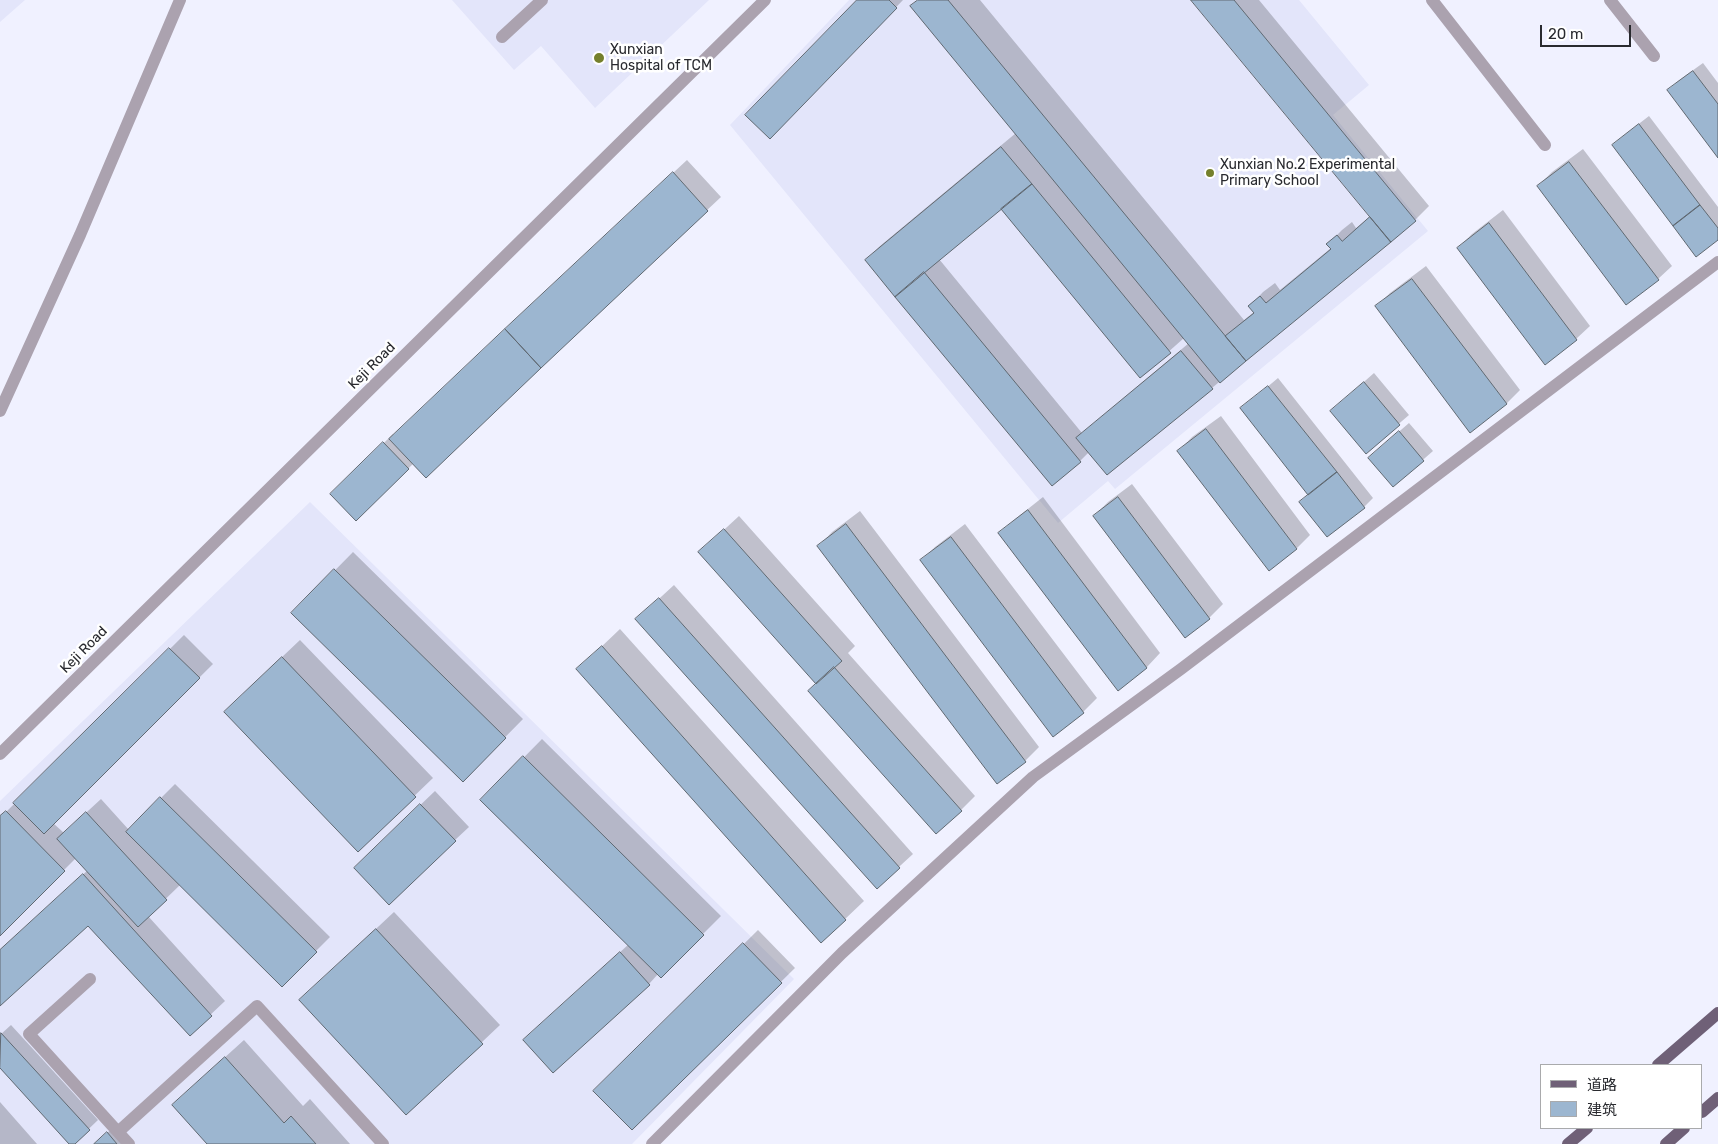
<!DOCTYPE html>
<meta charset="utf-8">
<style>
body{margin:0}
#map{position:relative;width:1718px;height:1144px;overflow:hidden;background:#f0f1ff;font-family:Rubik,"Noto Sans SC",sans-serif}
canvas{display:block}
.legend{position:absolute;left:1540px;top:1064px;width:162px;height:65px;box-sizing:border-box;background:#fff;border:1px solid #a9aaac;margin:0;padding:6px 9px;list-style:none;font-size:15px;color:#292a2f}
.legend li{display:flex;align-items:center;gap:10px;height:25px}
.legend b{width:25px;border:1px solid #a9aaac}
.scale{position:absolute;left:1540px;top:25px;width:91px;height:22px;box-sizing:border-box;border:2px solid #292a2f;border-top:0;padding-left:6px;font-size:15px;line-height:18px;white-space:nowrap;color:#292a2f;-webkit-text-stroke:4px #fff;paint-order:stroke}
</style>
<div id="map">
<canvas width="1718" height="1144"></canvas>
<ul class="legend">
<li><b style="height:6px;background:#6f6077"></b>道路</li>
<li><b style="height:14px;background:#9cb6d0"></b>建筑</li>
</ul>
<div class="scale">20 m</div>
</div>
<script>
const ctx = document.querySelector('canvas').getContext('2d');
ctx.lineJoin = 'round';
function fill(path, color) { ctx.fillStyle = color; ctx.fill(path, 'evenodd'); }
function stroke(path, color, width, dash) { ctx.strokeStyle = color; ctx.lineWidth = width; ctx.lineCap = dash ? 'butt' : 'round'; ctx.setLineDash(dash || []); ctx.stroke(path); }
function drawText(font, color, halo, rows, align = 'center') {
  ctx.font = font + ' Rubik,sans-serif'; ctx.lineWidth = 5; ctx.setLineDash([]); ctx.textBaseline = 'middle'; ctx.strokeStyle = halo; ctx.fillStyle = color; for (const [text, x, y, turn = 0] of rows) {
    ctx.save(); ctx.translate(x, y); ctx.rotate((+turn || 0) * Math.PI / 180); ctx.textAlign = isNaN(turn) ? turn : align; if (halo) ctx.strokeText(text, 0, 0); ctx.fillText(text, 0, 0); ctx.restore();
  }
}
const built = new Path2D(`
 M0 0H25L0 22Z
 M452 0H709L595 108 541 46 514 70Z
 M849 0H1299L1369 85 1333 115 1428 231 1115 489 1108 481 1058 523 730 125Z
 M310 502 794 979 632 1144H0V801Z`);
const shadow = new Path2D(`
 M859 0H903L784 123Z
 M918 0H980L1244 320 1254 312 1250 306 1263 292 1275 283 1280 290 1331 248 1328 244 1342 230 1352 222 1356 228 1371 216 1193 0H1259L1429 206 1415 220 1108 474 1089 452 1080 461 866 260 880 246 1016 133ZM1001 207 1140 377 1184 338 1189 343 1082 433 939 259Z
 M1703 63 1718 83V155L1669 90 1678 81Z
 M1649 116 1718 207V239L1613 145 1623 136Z
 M1583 149 1672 266 1658 279 1538 186 1552 172Z
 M687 160 721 197 540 367 414 463 356 519 332 494 393 434 395 436 520 315Z
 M1503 210 1590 326 1576 339 1458 248 1472 234Z
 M1426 266 1520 390 1507 403 1470 431 1376 307 1390 293Z
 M1374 373 1409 415 1366 452 1331 411Z
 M1278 378 1373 498 1364 507 1301 502 1309 494 1241 409Z
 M1221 416 1310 535 1297 548 1179 451 1192 437Z
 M1409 423 1433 451 1393 486 1379 449Z
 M1132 484 1223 604 1209 618 1094 516 1108 502Z
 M1043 497 1160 653 1147 667 1118 689 1000 533 1014 520Z
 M860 511 1039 747 1025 761 819 546 832 532Z
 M739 516 855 646 848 653 975 796 961 810 817 683 714 539Z
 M965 524 1097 698 1083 712 1053 735 922 560 935 547Z
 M353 552 523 719 463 780 293 613Z
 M674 585 913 854 877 887 637 619Z
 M620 629 864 901 821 942 578 669Z
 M184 635 213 664 53 823 64 833 101 799 129 830 175 784 330 937 282 985 181 884 148 916 225 1001 190 1034 88 924 0 1005V950L88 870 76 858 0 934V818Z
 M300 640 433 778 358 850 243 694Z
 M542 739 721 916 661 976 658 974 649 984 539 1026 629 944 482 800Z
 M435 791 469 827 455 840 369 854Z
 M394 912 500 1025 407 1113 319 982Z
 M758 930 795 968 632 1128 595 1091Z
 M11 1025 98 1120 73 1144H71L0 1066V1035Z
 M244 1040 303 1106 310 1099 350 1144H208L191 1088Z
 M0 1102 37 1144H0Z
 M117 1124 127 1144H95Z`);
const building = new Path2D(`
 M857 0H889L897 8 770 139 745 115Z
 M918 0H948L1246 361 1220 383 910 6Z
 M1191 0H1234L1416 221 1391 242Z
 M1693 71 1718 104V158L1667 90Z
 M1639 124 1700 205 1673 226 1612 145Z
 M1001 147 1032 184 895 297 865 260Z
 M1569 162 1659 280 1626 305 1537 186Z
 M673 172 708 211 541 368 505 329Z
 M1032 184 1171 353 1140 378 1001 209Z
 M1700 205 1718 228V240L1696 257 1673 226Z
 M1370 217 1391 242 1246 361 1225 336 1254 313 1248 306 1260 296 1266 303 1331 249 1326 244 1337 235 1342 241Z
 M1489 223 1577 340 1545 365 1457 248Z
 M924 272 1081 462 1052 486 895 297Z
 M1412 279 1507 404 1470 433 1375 306Z
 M505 329 541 368 426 478 389 439Z
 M1181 351 1213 389 1107 475 1076 438Z
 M1364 382 1400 425 1366 454 1330 411Z
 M1268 386 1337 472 1308 495 1240 408Z
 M1206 429 1297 549 1269 571 1177 451Z
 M1399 431 1424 461 1393 487 1368 458Z
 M383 442 409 469 356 521 330 494Z
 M1337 472 1365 508 1327 537 1299 502Z
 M1118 497 1210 619 1185 638 1093 516Z
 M1028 510 1147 668 1118 691 998 533Z
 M846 524 1026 762 997 784 817 546Z
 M724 529 842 661 816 684 698 552Z
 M951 537 1084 713 1053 737 920 560Z
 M334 569 506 738 463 782 291 613Z
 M659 598 900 868 877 889 635 619Z
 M602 646 846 920 821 943 576 669Z
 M169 648 200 678 44 834 13 803Z
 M282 657 416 797 358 852 224 712Z
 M834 667 962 811 936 834 808 691Z
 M523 756 704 935 661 978 480 800Z
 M160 797 317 952 282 987 126 832Z
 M420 804 456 841 389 905 354 868Z
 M6 811 65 871 0 936V816Z
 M86 812 167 900 138 927 57 839Z
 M83 874 212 1016 190 1036 88 926 0 1006V950Z
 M376 929 483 1044 406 1115 299 1000Z
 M743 943 782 983 632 1130 593 1091Z
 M620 952 650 985 553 1073 523 1040Z
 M1 1033 90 1130 75 1144H69L0 1068Z
 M225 1057 284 1123 291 1116 316 1144H207L172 1105Z
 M107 1132 117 1144H94Z`);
const service = new Path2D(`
 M1432 0 1545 145
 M1610 0 1654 56
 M502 37 542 0
 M90 979 29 1034 118 1132
 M129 1144 118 1132 257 1006 383 1144`);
const minor = new Path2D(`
 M0 411 80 235 180 0
 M652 1144 842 953 1033 777 1181 669 1718 262`);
const tertiary = new Path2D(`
 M0 754 765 0`);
const primary = new Path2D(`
 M1658 1065 1718 1013
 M1702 1112 1718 1098
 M1568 1144 1587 1128
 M1666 1144 1684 1128`);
const markers = [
 [599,58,6,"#75802c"],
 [1210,173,5,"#75802c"]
];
const poiNames = [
 ["Xunxian",610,50],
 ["Hospital of TCM",610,66],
 ["Xunxian No.2 Experimental",1220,165],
 ["Primary School",1220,181]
];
const streetNames = [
 ["Keji Road",372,366,-45],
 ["Keji Road",84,650,-45]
];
fill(built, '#e3e5fa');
fill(shadow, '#0003');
fill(building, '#9cb6d0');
stroke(building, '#606972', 1);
stroke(service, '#aba2af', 12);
stroke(minor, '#aba2af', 12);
stroke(tertiary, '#aba2af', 12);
stroke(primary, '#6f6077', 12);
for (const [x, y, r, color] of markers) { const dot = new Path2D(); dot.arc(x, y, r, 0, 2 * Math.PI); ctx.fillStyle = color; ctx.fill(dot); stroke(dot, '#fff', 2); }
drawText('14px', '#292a2f', '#fff', poiNames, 'left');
drawText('14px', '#292a2f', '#fff', streetNames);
</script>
